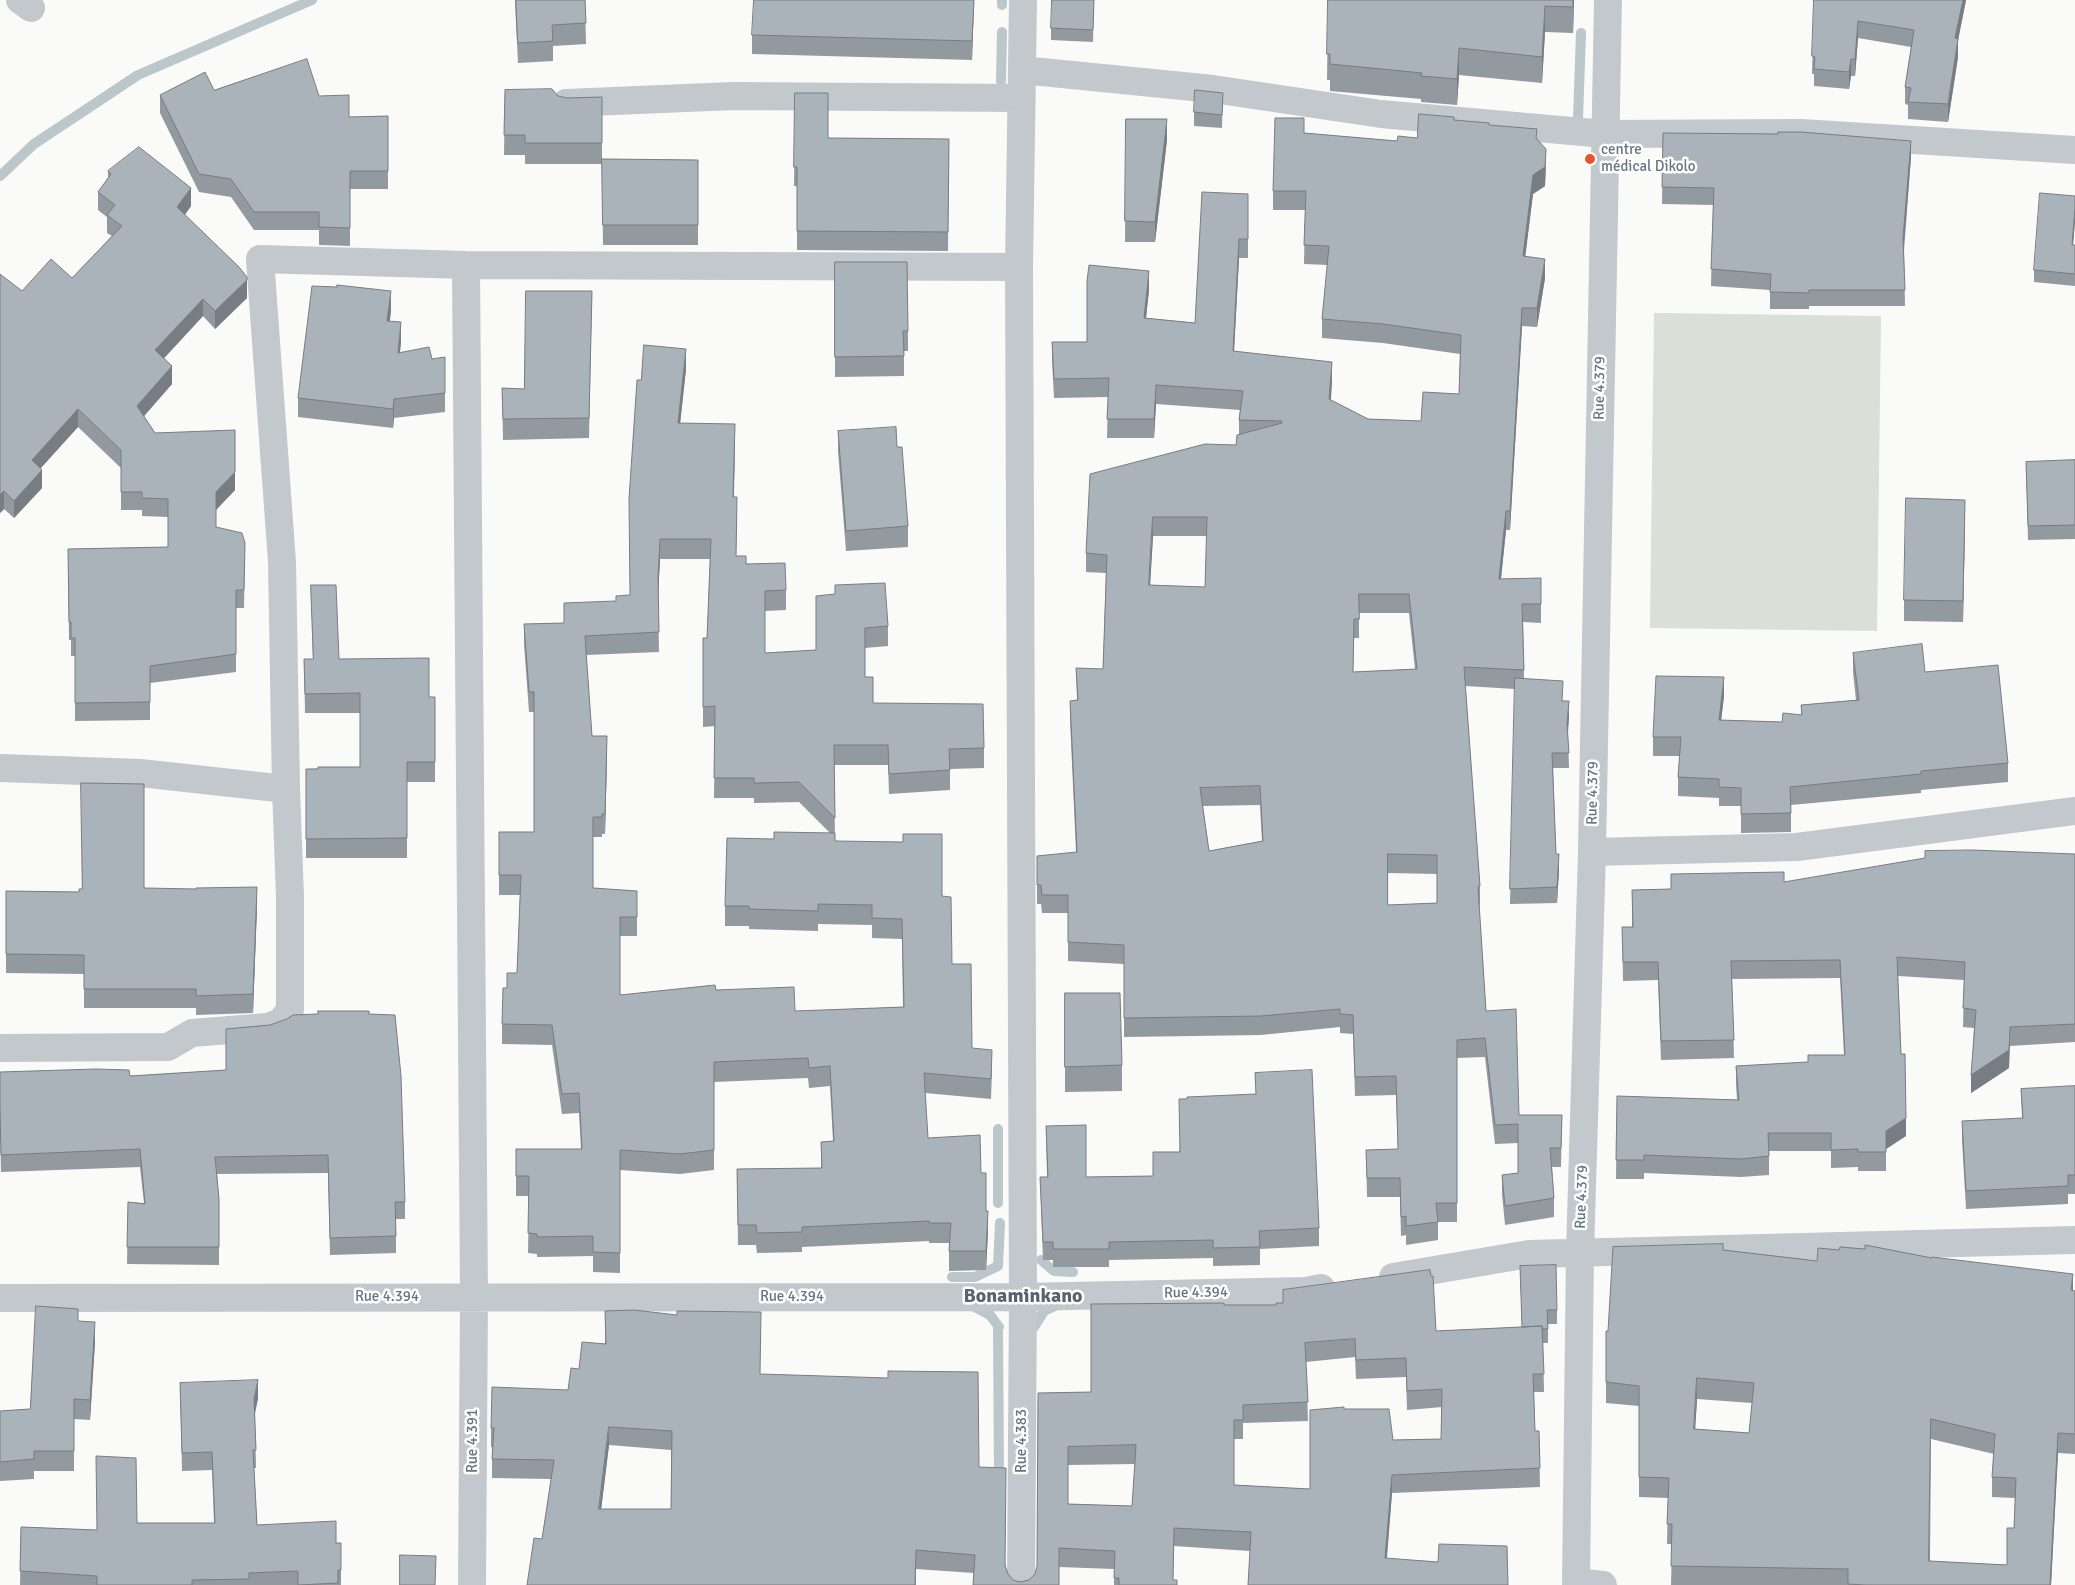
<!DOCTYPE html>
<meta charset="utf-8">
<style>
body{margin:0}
canvas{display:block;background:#fafaf8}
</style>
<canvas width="2075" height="1585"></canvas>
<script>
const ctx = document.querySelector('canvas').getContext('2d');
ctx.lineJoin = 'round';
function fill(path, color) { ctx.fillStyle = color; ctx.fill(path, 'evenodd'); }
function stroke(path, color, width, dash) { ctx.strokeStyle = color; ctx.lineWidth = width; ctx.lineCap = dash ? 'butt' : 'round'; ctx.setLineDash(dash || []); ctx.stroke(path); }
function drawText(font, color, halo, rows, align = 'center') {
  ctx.font = font + ' Signika,sans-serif'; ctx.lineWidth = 5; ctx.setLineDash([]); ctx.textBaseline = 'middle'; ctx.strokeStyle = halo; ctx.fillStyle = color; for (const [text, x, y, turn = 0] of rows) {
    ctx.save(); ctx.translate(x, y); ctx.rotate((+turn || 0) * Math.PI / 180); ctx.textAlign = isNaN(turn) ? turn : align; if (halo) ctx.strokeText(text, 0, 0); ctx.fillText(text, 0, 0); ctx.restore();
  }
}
const green = new Path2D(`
 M1654 313 1881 316 1877 631 1650 628Z`);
const stream = new Path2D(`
 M1002 5V0
 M1001 81 1002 32
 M1578 119 1581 33
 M0 176 34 144 138 75 312 0
 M998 1203V1129
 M1041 1260 1054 1271 1073 1272
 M952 1277H975L998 1266 1000 1223
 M975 1307 990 1315 999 1327
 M998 1327 999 1480
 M1034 1327 1044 1311 1057 1305`);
const minor = new Path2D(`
 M20 0 31 8
 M1022 70 1213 89 1381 114 1605 134 1801 133 2075 150
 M566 103 734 96 1021 98
 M466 265 474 1297 472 1585
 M0 768 140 773 286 789 282 562 260 259 466 265 1019 267
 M1592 852 1797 847 2075 811
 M0 1048 168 1047 192 1033 268 1027 281 1022 290 1010V897L286 789
 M1393 1277 1529 1254 2075 1240
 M0 1298 1023 1297 1306 1291 1321 1288
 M1576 1582 1603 1585
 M1021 1585 1023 1297 1019 267 1023 0
 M1576 1585 1580 1252 1592 852 1608 0`);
const wall = new Path2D(`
 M515 0H585L586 44 553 46V61L518 63Z
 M974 0 972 60 752 54V35Z
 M1094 0 1093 42 1051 40V28Z
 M1328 0H1574L1573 33 1545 32 1542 83 1459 75 1457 105 1421 102V99L1330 91V80H1327Z
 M1814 0H1966L1958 39V57L1948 122 1908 119V105L1905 104V87L1911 47 1858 38 1855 76H1851L1849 89 1814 86V74H1812Z
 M214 90 319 96 349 117 388 116V189H350V246L319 245V230H254L231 197 199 192 160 113V95Z
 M505 90 558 96 567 98 602 97V159L698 160V245H603L602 164H525V155H504Z
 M795 93 828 138 949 139 948 251 797 250V186H794Z
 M1223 93 1222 128 1194 126V112Z
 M1126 119 1167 140 1155 242H1125Z
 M1454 120 1489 125 1537 139 1546 168 1545 186 1533 194 1525 256 1545 278 1537 327 1522 326 1510 530H1506L1501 579 1541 578V623L1523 622 1524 678 1563 701 1569 717 1568 734 1569 768H1553L1556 854 1559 870 1557 903 1510 904 1515 689 1465 686 1480 886V905H1479L1486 1011 1519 1115H1562L1561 1167H1552L1554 1198V1217L1505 1225 1502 1194V1175L1518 1173V1143L1495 1144 1485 1057 1457 1058V1222H1438V1240L1406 1245V1235L1401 1236 1400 1197H1367L1366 1150 1398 1149 1396 1095 1355 1096 1353 1034 1340 1033V1027L1261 1035 1124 1037V964L1068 961V913H1042L1041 904H1037V856L1076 852 1070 720V701L1077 700 1076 668 1103 669 1106 573 1086 572V553L1236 445 1239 435V420L1240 410 1156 404 1154 438H1107L1108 397 1054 398 1052 361V342H1087L1149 290 1146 318 1195 323 1248 194V258H1239L1234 351 1332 381 1331 400 1368 419 1421 421 1459 394 1460 354 1383 343 1322 338V319L1328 265 1304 264 1305 210H1273V191L1304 133 1397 141 1417 138ZM1153 536H1207L1205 587 1150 585ZM1359 613H1409L1415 669 1353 672 1354 638H1359ZM1260 805 1262 841 1209 851 1203 806ZM1388 873 1437 874V903L1388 905Z
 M1663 133 1911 157 1904 251 1905 306H1809V309H1770V290L1711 286 1713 205 1662 204Z
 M108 171 191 206 185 215 247 298 215 329 203 316 164 358 172 384 144 416 155 433 235 490 216 510V527L245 543 244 608H236V672L150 683V720L75 721V656H71V640H69L68 549 168 547V517L142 516V510H121V468L78 427 40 468 42 488 14 518 4 509 0 513 22 291 72 278 112 236 107 233V217L98 210V192L108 178Z
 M2075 196V221L2073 245H2075V286L2034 282V270Z
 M835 262 908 331V351H904V376L835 377Z
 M592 291 589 438 503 440 502 388 524 389Z
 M391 310 390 321 401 341 400 353 432 359 445 357V412L394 418 393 428 298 417V398Z
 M686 369 680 423 735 444 734 497 737 517 736 556 786 590V610L765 611V653L816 650V596L888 626V646L865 648V677L873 703 984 748V768L950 769V790L889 794 888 765H834L835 841 942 896 952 964 972 1048 992 1070 991 1099 925 1093 928 1138 981 1173 988 1231 986 1270 949 1271V1243H929V1241L802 1247V1252L757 1253 756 1245H738L737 1169 821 1168V1142L833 1141 830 1086 809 1088 808 1078 714 1082V1170L680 1174 620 1170V1273L593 1272V1256L537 1257V1254L528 1253 529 1196H516V1149H581L579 1113 562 1114 552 1045 502 1044V1024L507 988 517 973 520 895H499V832H534V712H529L524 644V624L564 623 630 595 641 380ZM660 559H710L707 638H703V727L715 726 714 798H754V803L799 802 830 833 774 839 725 906V926H749V929L818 931V924L872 925V938L902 939 903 1007 795 1011 716 990 620 995V936H637V891L593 888V837H602V834H605L607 756 592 736 586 655 659 652 658 591Z
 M838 431 897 447 908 526V547L846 551 838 451Z
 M2075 460V539L2028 540 2026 462Z
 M1965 520 1963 622 1904 621V600Z
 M311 585 339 659 429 697H435V782H407V858H306V769L360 767V713H305L304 659H313Z
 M1853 653 1925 672 2008 763V782L1921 790V793L1791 805V832L1741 833V806H1719V798L1678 796V777L1680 756H1653V737L1724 696 1721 720 1782 722 1801 715V705L1856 700 1853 672Z
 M2075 854V1042L2010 1046 2009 1068 1971 1093 1974 1028 1963 1027 1964 980 1898 976 1901 1054 1906 1136 1886 1149V1171H1858V1167L1831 1168V1151H1769V1175L1741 1177 1644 1173V1179H1616L1617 1096 1737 1100 1736 1084V1066L1808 1062 1844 1055 1840 978 1732 979 1734 1058 1661 1060 1658 980 1623 981 1622 927H1632V890L1671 889 1784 882Z
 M144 888 257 906 253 1013 196 1015V1008H84V974L6 973V891L79 892Z
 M1065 993 1122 1065V1091L1065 1092Z
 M226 1070 405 1202V1219H396V1253L330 1255 328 1173 217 1174 219 1199V1265L127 1264 128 1202 144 1203 140 1167 1 1172 0 1126V1072L130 1076Z
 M1255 1073 1319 1228V1246L1260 1249V1265L1213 1266V1258L1109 1260V1267H1053V1260H1043L1040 1177H1047L1046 1126 1086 1177 1153 1176 1179 1152 1187 1099 1256 1094Z
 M2075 1086V1194H2068V1204L1966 1209 1962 1140V1121L2022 1118 2021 1089Z
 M1723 1250 2075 1291V1454L2058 1453 2051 1585H1671L1672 1544H1667L1668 1498 1639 1497V1406L1606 1403V1331H1608ZM1697 1399 1752 1403 1749 1433 1695 1429ZM1931 1439 1994 1454 1992 1477V1497L2015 1498 2014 1528 2007 1565 1930 1561Z
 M1520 1266 1557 1310V1324H1548V1343H1543L1544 1392H1534L1535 1431H1539L1540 1487 1392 1493 1387 1558 1508 1585 1250 1551 1174 1546 1173 1580 1177 1585H1114V1569L1059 1567V1585H973L974 1573 916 1569V1585H527L542 1539 551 1479 492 1478V1447H491V1428L568 1390 579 1369 605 1343V1311L760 1374 979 1467 1008 1574 1013 1580 1020 1582 1029 1580 1035 1574 1037 1566 1038 1393 1091 1392 1224 1305 1436 1331 1522 1327ZM1355 1357 1356 1379 1406 1377 1407 1410 1442 1407 1441 1439 1393 1440 1344 1409 1310 1489 1234 1485V1439H1243V1423L1308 1421 1306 1362ZM609 1445 671 1450V1509H601ZM1135 1464 1132 1506 1068 1504V1465Z
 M78 1321 95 1342 90 1420 74 1419V1471H34V1479L0 1481V1411L30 1409Z
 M180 1383 258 1398 255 1414 256 1468H254L257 1525 336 1543H341V1585H20L21 1527 97 1530 137 1523H214L212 1470 182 1471Z`);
const shadedWall = new Path2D(`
 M974 0 972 60V41Z
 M1573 0H1574L1573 33Z
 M1963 0H1966L1955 56V38Z
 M1545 6V32L1542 83V57Z
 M1858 21V38L1855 76V59Z
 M1958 39V57L1948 122V104Z
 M1459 48V75L1457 105V79Z
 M1851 59V76L1849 89V72Z
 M1167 119V140L1155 242V222Z
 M1911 141V157L1903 255V238Z
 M1546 149 1545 186 1533 194 1523 275V256L1533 175Z
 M191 188V206L177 225V207Z
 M2075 208V221L2072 257V245Z
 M1239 239V258L1233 370V351Z
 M1545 259V278L1537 327V308Z
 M1149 271V290L1144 336V318Z
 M247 280V298L215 329V311Z
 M391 291V310L387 340V321Z
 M203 299V316L155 368V350Z
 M1522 308V326L1510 530V511Z
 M401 322V341L398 372V353Z
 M686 349V369L678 443V423Z
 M1332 362V381L1329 418V399Z
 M172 366V384L137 424V406Z
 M1156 385V404L1154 438V419Z
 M394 399V418L393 428V409Z
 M78 409V427L32 478V460Z
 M735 424V444L733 517V497Z
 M42 470V488L14 518V501Z
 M235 472V490L216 510V492Z
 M4 491V509L0 513V495Z
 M1965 500V520L1963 622V601Z
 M1506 511V530L1499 597V579Z
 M1153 517V536L1149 604V585Z
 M660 539V559L658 598V578Z
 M1724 677V696L1719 738V720Z
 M1569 701V717L1567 739V724Z
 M607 736V756L605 834V814Z
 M1559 854V870L1557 903V887Z
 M257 887V906L253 1013V994Z
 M2010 1027 2009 1068 1971 1093V1075Z
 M1906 1118V1136L1886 1149V1131Z
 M988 1211V1231L986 1270V1251Z
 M2073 1274V1294L2071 1290Z
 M95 1322V1342L90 1420V1400Z
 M1697 1378V1399L1694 1449V1429Z
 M258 1380V1398L254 1417V1399Z
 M609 1427V1445L599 1527V1509Z
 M2058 1433V1453L2051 1585H2050Z
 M1392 1475V1493L1385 1577V1558Z`);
const building = new Path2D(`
 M516 0H585L586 23 552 25 553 41 518 43Z
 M754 0H974L972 41 752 35Z
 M1052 0H1094L1093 30 1051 28Z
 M1328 0H1573V7L1545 6 1542 57 1459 48 1457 79 1421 76 1422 73 1330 64V54H1327Z
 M1814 0H1963L1955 38 1958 39 1948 104 1908 102 1911 88 1905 87 1914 30 1858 21 1855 59H1851L1849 72 1814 69 1815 57 1812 56Z
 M307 59 319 96 349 95V117L388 116V171H350V228L319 227V212H254L231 179 199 174 160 95 205 72 214 90Z
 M552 89 558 96 567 98 602 97V143H525V135H504L505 90Z
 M1195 90 1223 93 1222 115 1194 112Z
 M795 93H828V138L949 139 948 232 797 231V167H794Z
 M1419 114 1454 117V120L1489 123V125L1537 129 1536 138 1546 149 1545 167 1533 175 1523 256 1545 259 1537 308H1522L1510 511H1506L1499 579 1541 578V604H1522L1524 670 1464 667 1480 886 1478 887 1486 1011 1516 1009 1519 1115H1562L1561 1148H1550L1554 1198 1505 1206 1502 1175 1518 1173V1124L1495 1125 1485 1038 1457 1040V1203H1436L1438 1222 1406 1226V1216L1401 1217 1400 1178H1367L1366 1150 1398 1149 1396 1076 1355 1077 1353 1015 1340 1014V1009L1261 1016 1124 1018V945L1068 942V895H1042L1041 885H1037V856L1077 852 1070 701 1078 700 1076 668 1103 669 1107 555 1086 553 1090 474 1205 444 1236 445 1237 435 1282 423V421L1239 420 1243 391 1156 385 1154 419H1107L1109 378 1054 379 1052 342H1087V281L1089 265 1149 271 1144 318 1195 323 1202 192 1248 194V239H1239L1233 351 1332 362 1329 399 1368 419 1421 421 1423 392 1459 394 1461 335 1383 324 1322 319 1329 246 1304 245 1306 191H1273L1275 118H1304V133L1397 141 1398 136 1417 138ZM1153 517H1207L1205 587 1149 585ZM1359 594H1409L1417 669 1353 672 1354 619H1359ZM1260 786 1263 841 1209 851 1200 788ZM1388 854 1437 855V903L1388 905Z
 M1126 119H1167L1155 222 1125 221Z
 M1778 132H1801L1911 141 1903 238 1905 290H1809V293L1770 292 1771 274 1711 269 1714 188 1662 187 1663 133 1778 134Z
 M139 147 191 188 177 207 238 266 247 277V280L215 311 203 299 155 350 172 366 137 406 155 433 235 430V472L216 492V527L242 533 245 543 244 590H236V654L150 666V702L75 703V638H71V622H69L68 549 168 547V499L142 498V492H121V450L78 409 32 460 42 470 14 501 4 491 0 495V274L22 291 51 259 72 278 122 226 107 215 115 205 98 192 111 174 108 171Z
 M602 159 698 160V225H603Z
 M2040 193 2075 196V208L2072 245H2075V274L2034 270Z
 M835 262H907L908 331H903L904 356 835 357Z
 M337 285 391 291 387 321 401 322 398 353 429 347 432 359 445 357V393L394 399 393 409 298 398 312 286 337 287Z
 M526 291H592L589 418 503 419 502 388 524 389Z
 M644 345 686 349 678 423 735 424 733 497H737L736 556H746V564L785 563 786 590 765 591V653L816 650V596L835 594V585L885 583 888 626 865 628V677H873V703L983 704 984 748 949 749 950 770 889 774 888 745H834L835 818 799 782 754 783V778H714L715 706 703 707V638H707L711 539H660L658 578 659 632 585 636 592 736H607L605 814H602V817H593V888L637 891V917H620V995L715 985 716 990 794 987 795 1011 904 1007 902 919 872 918V905L818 904V911L749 909V906H725L727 838 774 839V832L835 833V841L903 842V834H942V896L951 897 952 964H971L972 1048 992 1050 991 1079 924 1073 928 1138 980 1135 981 1173H986V1211H988L986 1251H949L951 1223H929V1221L802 1227V1232L757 1233 756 1225H738L737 1169 822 1168 821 1142 834 1141 830 1066 809 1068 808 1058 714 1062V1150L680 1154 620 1150V1253L593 1252V1236L537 1237V1234L528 1233 529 1176H516V1149H582L579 1093 562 1094 552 1025 502 1024 503 988H507V973H517L521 875H499V832H534V692H529L524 624 564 623V603L616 601V596L630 595 629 499 637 380H641Z
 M896 427 897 447H902L908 526 846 531 838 431Z
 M2075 460V525L2028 526 2026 462Z
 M1906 498 1965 500 1963 601 1904 600Z
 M311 585H336L339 659 429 658V697H435V762H407V838L306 839V769H318V767H360V693L305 694 304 659H313Z
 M1922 644 1925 672 1998 665 2008 763 1921 771V774L1790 787 1791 813 1741 814V788L1719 787V779L1678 777 1681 737H1653L1656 676 1724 677 1719 720 1782 722 1783 713 1802 715 1801 705 1859 700 1853 653Z
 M1515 678 1563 681 1562 701H1569L1567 724 1569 753H1552L1556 854H1559L1557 887 1510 889Z
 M81 783 144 784V888L196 889V888L257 887 253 994 196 996V989H84V955L6 954V891L79 892V889H82Z
 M1972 850 2075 854V1024L2010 1027 2009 1050 1971 1075 1976 1010 1963 1008 1965 962 1897 957 1901 1054H1905L1906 1118 1886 1131V1152H1858V1149L1831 1150V1133H1768L1769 1156 1741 1159 1644 1155V1160H1616L1617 1096 1739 1100 1736 1066 1808 1062V1055H1845L1840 960 1731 961 1734 1040 1661 1041 1658 962H1623L1622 927H1633L1632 890 1671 889V874L1784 872V882L1925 858V851Z
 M1065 993H1120L1122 1065 1065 1067Z
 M318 1011H369V1014L395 1015 401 1076 405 1202H395L396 1236 330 1238 328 1155 215 1157 219 1199V1247H127L128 1202 145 1204 140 1149 1 1155 0 1109V1072L96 1069 129 1070 130 1076 226 1070V1029L270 1025 287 1019 293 1015 318 1014Z
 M1312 1070 1319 1228 1259 1231 1260 1247 1213 1248V1240L1109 1242V1249H1053V1242H1043L1040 1177H1048L1046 1126 1086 1125V1177L1153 1176V1152H1180L1179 1099H1187V1097L1256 1094 1255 1073Z
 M2075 1086V1175H2068V1186L1966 1191 1962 1121 2023 1118 2021 1089Z
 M1723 1244V1250L1817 1261 1818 1248 1839 1250 1840 1247 1865 1249V1245L1932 1258V1257L2073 1274 2071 1290 2075 1291V1434L2058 1433 2050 1585H1865L1848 1584V1569L1671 1566 1672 1524H1667L1669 1478 1639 1477V1386L1606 1382V1331H1608L1613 1247ZM1697 1378 1754 1383 1749 1433 1694 1429ZM1931 1419 1995 1434 1992 1477 2016 1478 2014 1528H2007V1565L1929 1561Z
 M1556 1265 1557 1310H1547L1548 1329H1542V1326L1522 1327 1520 1266Z
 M1430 1270 1431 1276H1433L1436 1331 1542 1326 1544 1374H1533L1535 1431H1539L1540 1468 1392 1475 1385 1558 1438 1562 1439 1544 1507 1546 1508 1585H1248L1251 1532 1174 1528 1173 1580H1177V1585H1119V1578H1114L1115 1551 1059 1548V1585H973L975 1555 916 1550 915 1585H527L534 1538 542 1539 554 1460 492 1459 494 1428H491L492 1387 568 1390 571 1368 579 1369 582 1342 606 1344 605 1311 634 1310 677 1315V1311L761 1312 760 1374 888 1378V1371L978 1372 979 1467 1006 1468 1005 1566 1008 1574 1013 1580 1020 1582 1029 1580 1035 1574 1037 1566 1038 1393 1091 1392V1304L1224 1303V1305H1276V1303H1283V1290ZM1355 1339 1356 1360 1406 1358 1407 1391 1442 1389 1441 1439 1393 1440 1389 1409H1344V1407L1310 1410V1489L1234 1485V1420H1243V1405L1308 1402 1305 1343ZM609 1427 672 1431 671 1509H599ZM1136 1445 1132 1506 1068 1504V1447Z
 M36 1306 78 1309V1321L95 1322 90 1400 74 1399V1451H34V1459L0 1462V1411L30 1409Z
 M258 1380 254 1399 256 1450H253L257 1525 336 1521V1543H341V1570H338V1583L298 1585V1571L249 1573V1579L192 1580V1585H97V1576L20 1571 21 1527 97 1530 96 1456 136 1458 137 1523H215L212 1452 182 1453 180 1383Z
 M400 1555 436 1556 435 1585H400Z`);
const markers = [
 [1590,159,6,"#e4572e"]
];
const poiNames = [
 ["centre",1601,150],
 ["médical Dikolo",1601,167]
];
const streetNames = [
 ["Rue 4.379",1600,388,-89],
 ["Rue 4.379",1593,793,-89],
 ["Rue 4.379",1582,1197,-88],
 ["Rue 4.394",1196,1293,-1],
 ["Rue 4.394",387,1297],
 ["Rue 4.394",792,1297],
 ["Rue 4.391",473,1441,-90],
 ["Rue 4.383",1022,1441,-90]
];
const districtNames = [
 ["Bonaminkano",1023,1297]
];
fill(green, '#dadfd7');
stroke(stream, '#bbc7cb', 10);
stroke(minor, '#c3c8cc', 28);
fill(wall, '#929a9f');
fill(shadedWall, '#777d82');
fill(building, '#aab3b9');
stroke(building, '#777d82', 1);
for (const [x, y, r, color] of markers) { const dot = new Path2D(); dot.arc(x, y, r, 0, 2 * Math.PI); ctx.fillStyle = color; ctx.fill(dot); stroke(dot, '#fff', 2); }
drawText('15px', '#657683', '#fff', poiNames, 'left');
drawText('15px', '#657683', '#fff', streetNames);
drawText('bold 20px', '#57646e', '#fff', districtNames);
</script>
